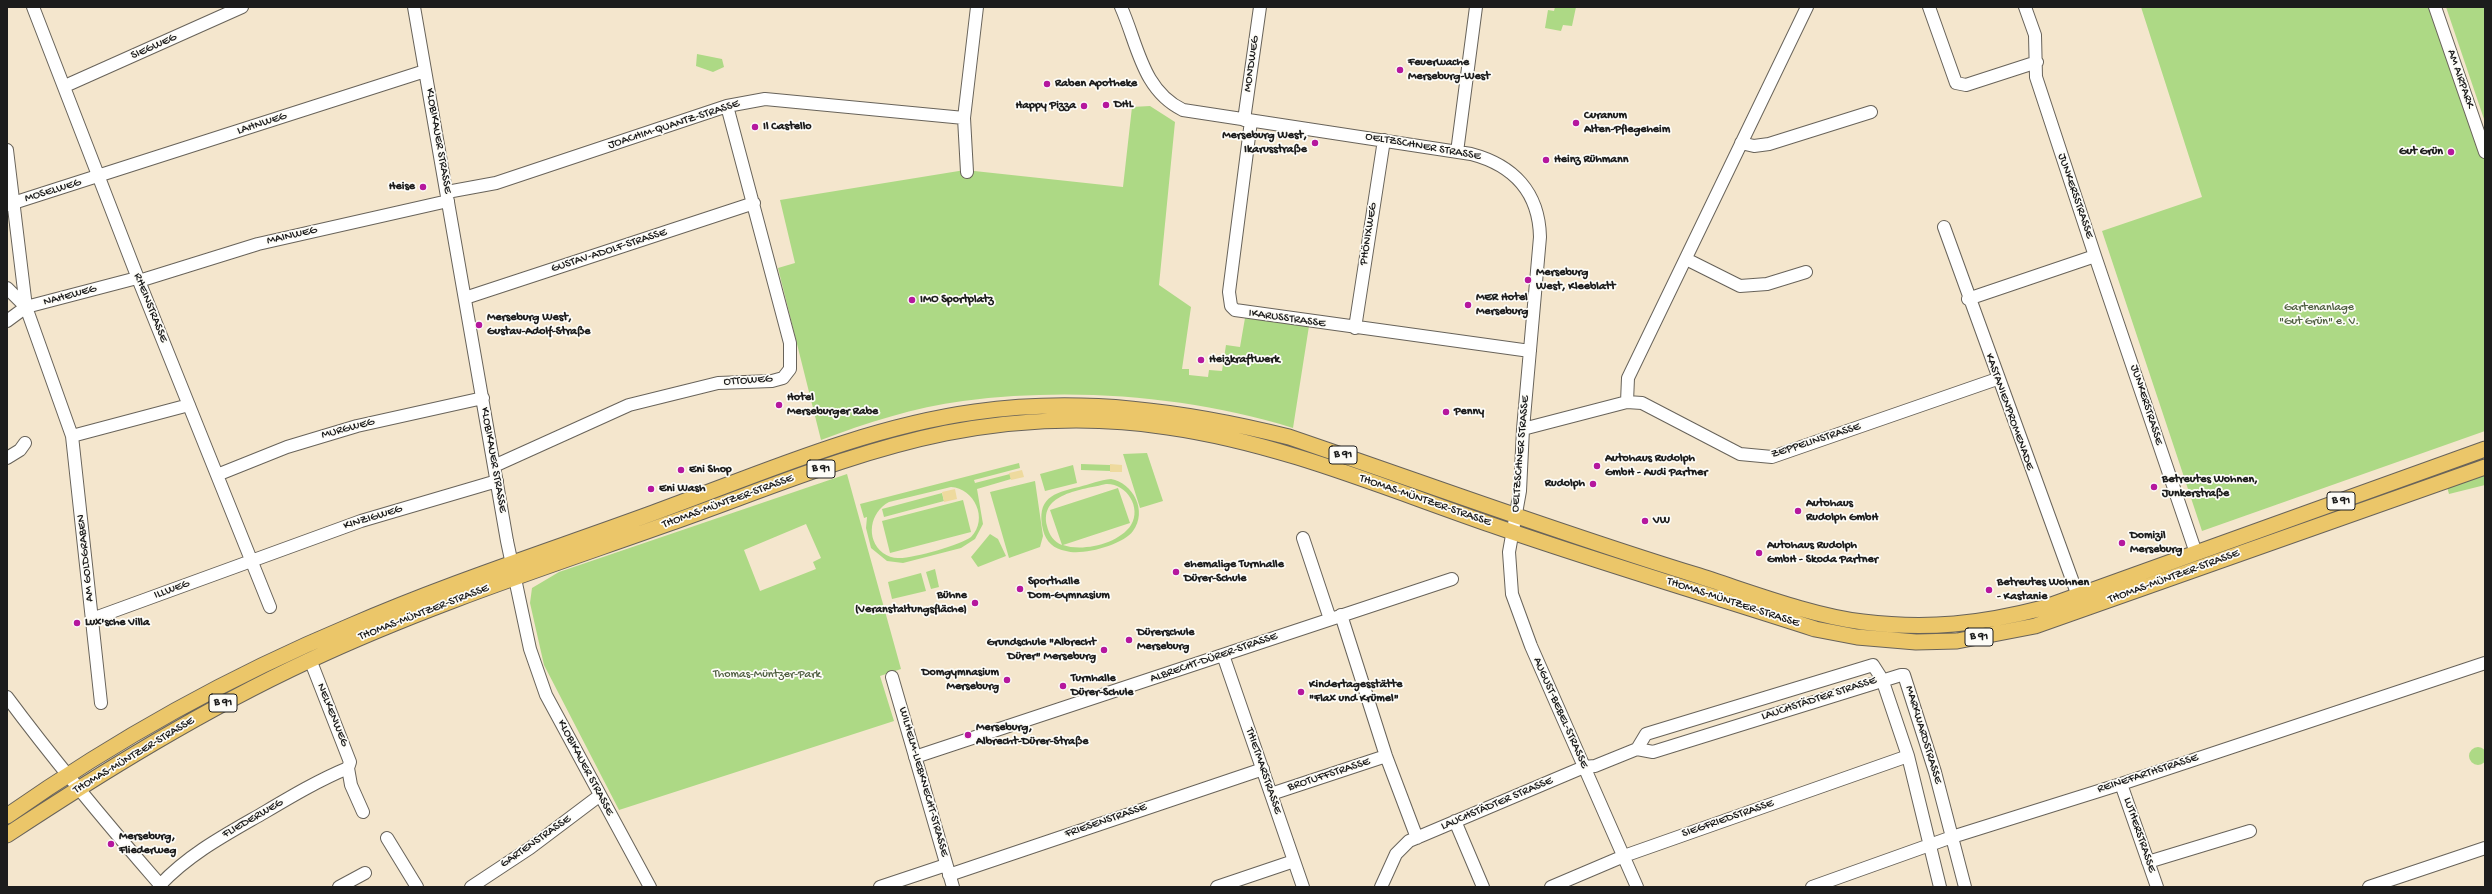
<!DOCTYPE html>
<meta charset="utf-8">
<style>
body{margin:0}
#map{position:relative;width:2492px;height:894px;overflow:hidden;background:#f4e6cd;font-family:"Gochi Hand",sans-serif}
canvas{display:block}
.frame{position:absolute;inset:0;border:8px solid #1c1c1c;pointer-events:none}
</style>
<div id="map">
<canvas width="2492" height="894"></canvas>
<div class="frame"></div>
</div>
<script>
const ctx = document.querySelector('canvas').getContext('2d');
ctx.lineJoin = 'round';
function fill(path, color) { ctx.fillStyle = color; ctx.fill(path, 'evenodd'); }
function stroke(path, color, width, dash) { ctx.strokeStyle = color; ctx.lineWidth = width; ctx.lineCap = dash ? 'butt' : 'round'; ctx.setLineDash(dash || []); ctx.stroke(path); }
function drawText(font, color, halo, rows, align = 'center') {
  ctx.font = font + ' "Gochi Hand",sans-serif'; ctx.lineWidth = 3.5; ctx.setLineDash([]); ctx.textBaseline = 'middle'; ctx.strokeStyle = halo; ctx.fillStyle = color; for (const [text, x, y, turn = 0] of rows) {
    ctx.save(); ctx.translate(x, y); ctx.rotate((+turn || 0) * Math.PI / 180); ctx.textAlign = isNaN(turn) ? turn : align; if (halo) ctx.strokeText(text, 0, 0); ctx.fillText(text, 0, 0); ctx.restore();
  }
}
const green = new Path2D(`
 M1555 7H1576L1572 26 1563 25 1561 31 1545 28 1548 10 1554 11Z
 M2141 7H2441L2485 138V431L2202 531 2102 231 2202 197Z
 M2446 7H2485V122Z
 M697 54 722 59 724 67 713 72 696 66Z
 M1150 106 1175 122 1159 285 1191 307 1182 369H1189V375L1208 377 1209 370 1222 371 1226 345 1240 347 1245 318 1309 326 1293 428C1188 396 1073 387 963 401 915 407 866 423 821 440L778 268 795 263 780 200 965 170 1123 187 1132 107Z
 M1147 453 1163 501 1140 508 1123 454Z
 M2485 459V485L2449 494 2444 476Z
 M1019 463 1020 468 974 480 975 483 1010 474 1011 479 977 489 983 524 975 539 961 548 903 563 887 561 871 548 866 528 867 517 864 518 860 504ZM951 487C974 488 989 519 971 537 961 545 911 559 898 558 893 558 887 556 883 553 865 539 870 512 889 502Z
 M1081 464 1110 465V471L1081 470Z
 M1073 465 1077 483 1045 491 1040 474Z
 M847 474 901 669 880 676 894 721 619 810 544 665 530 603 532 588 559 572ZM806 524 821 558 813 562 816 569 760 591 744 550Z
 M1111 479C1133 483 1148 511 1133 531 1123 545 1082 556 1066 551 1054 549 1046 542 1043 530 1036 498 1053 493 1079 487 1090 484 1100 480 1111 479ZM1106 484C1126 483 1142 507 1131 525 1119 544 1082 552 1063 545L1130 523 1118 488 1050 510 1062 545C1054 542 1049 535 1047 526 1039 493 1082 490 1106 484Z
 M1035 481 1043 536 1040 547 1009 558 990 492Z
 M942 493 944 501 884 517 882 509Z
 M963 500 971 532 890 553 882 521Z
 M990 534 998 539 1006 556 978 567 971 557Z
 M935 569 939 587 931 589 926 572Z
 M921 573 926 591 892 599 888 582Z
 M2469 756a9 9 0 1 1 18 0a9 9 0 1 1-18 0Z`);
const sand = new Path2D(`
 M1110 464 1122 465V472H1110Z
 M1022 470 1024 477 1011 480 1009 473Z
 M955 489 957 499 944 502 942 492Z`);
const minor = new Path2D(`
 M33 7 139 281 270 607
 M414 7 507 541 530 649 546 695 650 887
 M1121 7C1138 45 1142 90 1183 110L1471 154C1513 165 1539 192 1540 237L1523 429 1520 491 1509 552 1512 594 1531 646 1637 887
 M1929 7 1956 83 1966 85 2037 62
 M2435 7 2485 152
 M65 86 242 7
 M964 118 967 172
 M1244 120 1260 7
 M1251 121 1229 292 1231 306 1235 310 1530 351
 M1741 143 1754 146 1769 144 1871 112
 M7 150 26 307 72 436 101 703
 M1457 152 1476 7
 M447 192 496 183 727 106 765 99 964 118 977 7
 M7 205 425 71
 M1944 227 2078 596
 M2095 256 2196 553
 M1686 259 1740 286 1767 284 1806 272
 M139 281 258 244 448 201
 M7 288 26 307
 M465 298 754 203
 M1968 299 2095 256 2036 77 2035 35 2025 7
 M7 321 26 307 137 278
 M1355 328 1384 140
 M1627 402 1628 378 1807 7
 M1523 429 1627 402 1642 403 1740 454 1772 457 1997 379
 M72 436 189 405
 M7 458 20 450 25 443
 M494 466 629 405 718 383 772 381 783 378 790 369V343L727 106
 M217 475 287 447 357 426 483 398
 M1303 538 1330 619
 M1341 615 1386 756 1417 838
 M92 619 361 521 497 481
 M1223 655 1303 887
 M892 677 953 887
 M7 697C56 763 108 825 162 887
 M1637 749 1646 734 1873 665 1882 679 1908 756 1940 887
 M915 757 1452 579
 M348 768 351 785 363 812
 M2121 784 2157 887
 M1271 794 1386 756
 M1455 821 1483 887
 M387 838 417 887
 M2148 862 2250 831
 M949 875 1263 769
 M160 885C190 853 227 834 265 812 292 796 319 780 348 768L350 762 313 667
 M339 887 365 873
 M471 887 530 848 599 796
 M880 887 946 865
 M1217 887 1294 861
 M1381 887 1396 854 1409 841 1584 767 1595 766 1637 749 1653 752 1901 675H1904L1935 772 1965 887
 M1551 887 1624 856 1908 756
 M1812 887 1952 837 2121 784 2485 663
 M2369 887 2485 848`);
const major = new Path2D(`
 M7 816C114 741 230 676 350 626 449 583 552 550 653 513 757 475 865 427 975 412 1081 397 1185 411 1289 437 1424 483 1559 533 1696 575 1747 591 1811 616 1863 622 1928 630 1981 624 2043 608L2485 449
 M7 835C104 771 203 710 308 661 425 606 549 566 670 523 761 491 852 452 946 433 1018 419 1096 416 1168 427 1280 443 1385 488 1492 525 1598 562 1707 594 1815 629L1857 637 1916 642 1957 641 2035 626 2485 467`);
const markers = [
 [1400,70,4,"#b5179e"],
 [1047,84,4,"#b5179e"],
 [1106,105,4,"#b5179e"],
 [1084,106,4,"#b5179e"],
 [1576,123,4,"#b5179e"],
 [755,127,4,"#b5179e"],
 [1315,143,4,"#b5179e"],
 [2451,152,4,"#b5179e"],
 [1546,160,4,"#b5179e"],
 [423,187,4,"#b5179e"],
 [1528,280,4,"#b5179e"],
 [912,300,4,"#b5179e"],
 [1468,305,4,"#b5179e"],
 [479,325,4,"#b5179e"],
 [1201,360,4,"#b5179e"],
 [779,405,4,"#b5179e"],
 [1446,412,4,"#b5179e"],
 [1597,466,4,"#b5179e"],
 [681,470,4,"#b5179e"],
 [1593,484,4,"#b5179e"],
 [2154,487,4,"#b5179e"],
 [651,489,4,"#b5179e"],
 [1798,511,4,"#b5179e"],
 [1645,521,4,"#b5179e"],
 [2122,543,4,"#b5179e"],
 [1759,553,4,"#b5179e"],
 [1176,572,4,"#b5179e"],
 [1020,589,4,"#b5179e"],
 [1989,590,4,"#b5179e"],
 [975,603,4,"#b5179e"],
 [77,623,4,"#b5179e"],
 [1129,640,4,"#b5179e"],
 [1104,650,4,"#b5179e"],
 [1007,680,4,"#b5179e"],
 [1063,686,4,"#b5179e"],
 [1301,692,4,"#b5179e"],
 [968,735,4,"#b5179e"],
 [111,844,4,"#b5179e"]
];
const shields = [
 [1343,455,28],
 [821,469,28],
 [2341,501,28],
 [1979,637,28],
 [223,703,28]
];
const shieldNames = [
 ["B 91",1343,455],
 ["B 91",821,469],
 ["B 91",2341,501],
 ["B 91",1979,637],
 ["B 91",223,703]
];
const streetNames = [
 ["SIEGWEG",154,47,-24],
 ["MONDWEG",1252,64,-82],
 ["AM AIRPARK",2460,79,71],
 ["LAHNWEG",262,124,-18],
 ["JOACHIM-QUANTZ-STRASSE",674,125,-18],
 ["KLOBIKAUER STRASSE",438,141,80],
 ["OELTZSCHNER STRASSE",1423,147,10],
 ["MOSELWEG",53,191,-17],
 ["JUNKERSSTRASSE",2075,196,71],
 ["PHÖNIXWEG",1369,234,-81],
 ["MAINWEG",292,236,-13],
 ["GUSTAV-ADOLF-STRASSE",609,251,-18],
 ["NAHEWEG",70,296,-15],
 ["RHEINSTRASSE",150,308,68],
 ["IKARUSSTRASSE",1287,319,8],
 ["OTTOWEG",748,381,-4],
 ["JUNKERSTRASSE",2146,405,72],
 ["KASTANIENPROMENADE",2009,412,70],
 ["MURGWEG",348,429,-15],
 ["ZEPPELINSTRASSE",1816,441,-18],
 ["OELTZSCHNER STRASSE",1521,454,-85],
 ["KLOBIKAUER STRASSE",493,460,80],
 ["THOMAS-MÜNTZER-STRASSE",1425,501,19],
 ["THOMAS-MÜNTZER-STRASSE",728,502,-20],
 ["KINZIGWEG",373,518,-17],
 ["AM GOLDGRABEN",86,558,-96],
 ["THOMAS-MÜNTZER-STRASSE",2174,577,-20],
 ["ILLWEG",172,590,-20],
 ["THOMAS-MÜNTZER-STRASSE",1733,603,18],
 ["THOMAS-MÜNTZER-STRASSE",424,613,-21],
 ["ALBRECHT-DÜRER-STRASSE",1214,658,-19],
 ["LAUCHSTÄDTER STRASSE",1819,699,-18],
 ["AUGUST-BEBEL-STRASSE",1560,713,66],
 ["NELKENWEG",332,715,68],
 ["MARKWARDSTRASSE",1923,735,73],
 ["THOMAS-MÜNTZER-STRASSE",134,756,-31],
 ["KLOBIKAUER STRASSE",585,768,62],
 ["THIETMARSTRASSE",1263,771,71],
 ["REINEFARTHSTRASSE",2148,774,-18],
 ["BROTUFFSTRASSE",1329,775,-18],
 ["WILHELM-LIEBKNECHT-STRASSE",923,782,74],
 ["LAUCHSTÄDTER STRASSE",1497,804,-23],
 ["FLIEDERWEG",253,819,-30],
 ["SIEGFRIEDSTRASSE",1728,819,-19],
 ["FRIESENSTRASSE",1106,821,-19],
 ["LUTHERSTRASSE",2139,835,71],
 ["GARTENSTRASSE",536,842,-35]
];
const poiNames = [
 ["Feuerwache",1408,63],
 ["Merseburg-West",1408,77],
 ["Raben Apotheke",1055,84],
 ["DHL",1114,105],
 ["Happy Pizza",1076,106,"right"],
 ["Curanum",1584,116],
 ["Alten-Pflegeheim",1584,130],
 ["Il Castello",763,127],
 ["Merseburg West,",1307,136,"right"],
 ["Ikarusstraße",1307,150,"right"],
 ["Gut Grün",2443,152,"right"],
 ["Heinz Rühmann",1554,160],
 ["Heise",415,187,"right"],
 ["Merseburg",1536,273],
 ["West, Kleeblatt",1536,287],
 ["MER Hotel",1476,298],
 ["Merseburg",1476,312],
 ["IMO Sportplatz",920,300],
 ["Merseburg West,",487,318],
 ["Gustav-Adolf-Straße",487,332],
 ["Heizkraftwerk",1209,360],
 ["Hotel",787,398],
 ["Merseburger Rabe",787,412],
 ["Penny",1454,412],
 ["Autohaus Rudolph",1605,459],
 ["GmbH - Audi Partner",1605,473],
 ["Eni Shop",689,470],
 ["Betreutes Wohnen,",2162,480],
 ["Junkerstraße",2162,494],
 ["Rudolph",1585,484,"right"],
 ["Eni Wash",659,489],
 ["Autohaus",1806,504],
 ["Rudolph GmbH",1806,518],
 ["VW",1653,521],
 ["Domizil",2130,536],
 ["Merseburg",2130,550],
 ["Autohaus Rudolph",1767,546],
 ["GmbH - Skoda Partner",1767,560],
 ["ehemalige Turnhalle",1184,565],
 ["Dürer-Schule",1184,579],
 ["Sporthalle",1028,582],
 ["Dom-Gymnasium",1028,596],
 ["Betreutes Wohnen",1997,583],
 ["- Kastanie",1997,597],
 ["Bühne",967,596,"right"],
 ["(Veranstaltungsfläche)",967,610,"right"],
 ["Lux'sche Villa",85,623],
 ["Dürerschule",1137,633],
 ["Merseburg",1137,647],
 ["Grundschule \"Albrecht",1096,643,"right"],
 ["Dürer\" Merseburg",1096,657,"right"],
 ["Domgymnasium",999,673,"right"],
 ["Merseburg",999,687,"right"],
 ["Turnhalle",1071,679],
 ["Dürer-Schule",1071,693],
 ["Kindertagesstätte",1309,685],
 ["\"Flax und Krümel\"",1309,699],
 ["Merseburg,",976,728],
 ["Albrecht-Dürer-Straße",976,742],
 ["Merseburg,",119,837],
 ["Fliederweg",119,851]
];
const parkNames = [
 ["Gartenanlage",2319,308],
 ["\"Gut Grün\" e. V.",2319,322],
 ["Thomas-Müntzer-Park",767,675]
];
fill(green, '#add985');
fill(sand, '#eeda9e');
stroke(minor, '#68635a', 14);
stroke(major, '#68635a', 17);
stroke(minor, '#fff', 12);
stroke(major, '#ebc669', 15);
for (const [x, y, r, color] of markers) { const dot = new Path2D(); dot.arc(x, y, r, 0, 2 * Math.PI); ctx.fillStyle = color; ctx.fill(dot); stroke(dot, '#fdfcf7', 1.5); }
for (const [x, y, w] of shields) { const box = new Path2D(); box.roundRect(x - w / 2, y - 9, w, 18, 3); ctx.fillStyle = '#fdfcf7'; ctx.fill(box); stroke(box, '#1c1c1c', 1); }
drawText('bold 11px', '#1c1c1c', null, shieldNames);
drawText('12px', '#1c1c1c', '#fdfcf7', streetNames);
drawText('bold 12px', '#1c1c1c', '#fdfcf7', poiNames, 'left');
drawText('12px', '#4f5e41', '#fdfcf7', parkNames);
</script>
